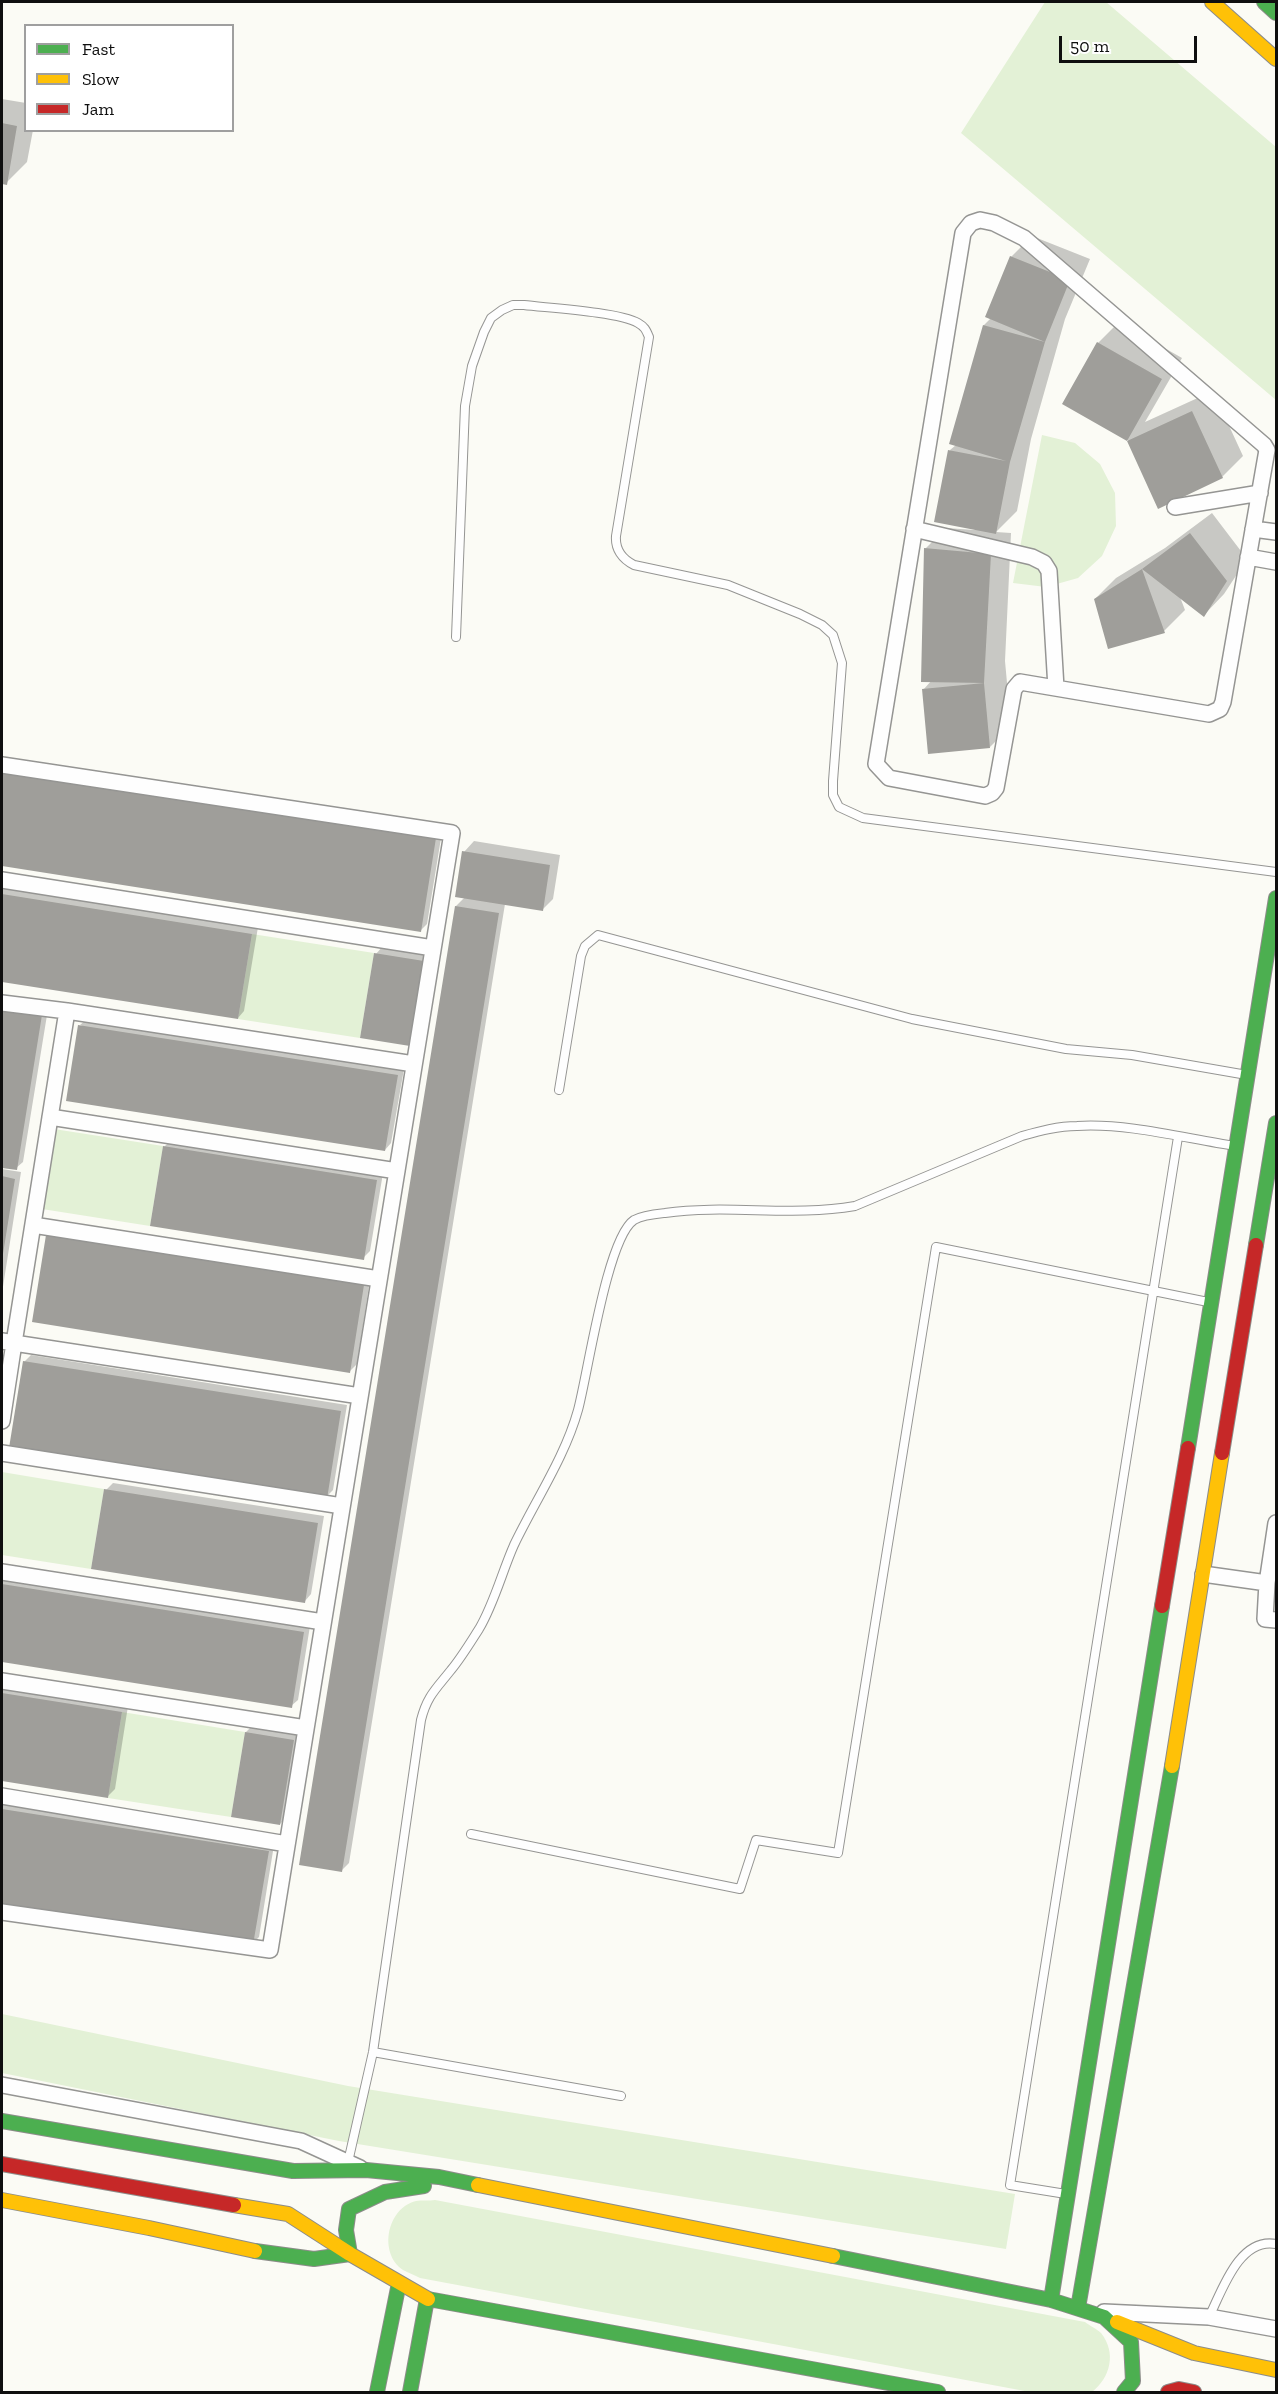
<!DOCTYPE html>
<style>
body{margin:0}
#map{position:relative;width:1278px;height:2394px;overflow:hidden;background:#fbfbf5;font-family:"Zilla Slab",serif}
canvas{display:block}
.frame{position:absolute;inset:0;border:3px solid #0f0f0f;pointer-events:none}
.legend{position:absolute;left:24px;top:24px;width:210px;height:108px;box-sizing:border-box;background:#fff;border:2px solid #9f9f9f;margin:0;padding:8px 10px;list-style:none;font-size:18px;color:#0f0f0f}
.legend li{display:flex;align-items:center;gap:12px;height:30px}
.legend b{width:30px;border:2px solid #9f9f9f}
.scale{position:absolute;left:1059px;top:36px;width:138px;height:27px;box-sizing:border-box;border:3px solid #0f0f0f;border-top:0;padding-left:8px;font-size:18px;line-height:21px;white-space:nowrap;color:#0f0f0f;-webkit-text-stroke:4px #fff;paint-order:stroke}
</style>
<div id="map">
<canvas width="1278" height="2394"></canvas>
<div class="frame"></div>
<ul class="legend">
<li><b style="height:8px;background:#4caf50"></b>Fast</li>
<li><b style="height:8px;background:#ffc107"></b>Slow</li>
<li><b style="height:8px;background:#c62828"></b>Jam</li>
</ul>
<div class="scale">50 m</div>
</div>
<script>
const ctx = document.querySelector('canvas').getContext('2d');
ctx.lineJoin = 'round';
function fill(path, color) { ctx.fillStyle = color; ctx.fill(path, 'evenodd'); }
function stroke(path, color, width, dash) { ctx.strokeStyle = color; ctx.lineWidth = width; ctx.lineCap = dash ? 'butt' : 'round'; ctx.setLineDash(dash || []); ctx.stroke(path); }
const green = new Path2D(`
 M1045 2H1106L1276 147V400L961 133Z
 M1042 435 1075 443 1100 464 1115 493 1116 526 1102 556 1078 578 1046 587 1013 583Z
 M252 934 374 953 360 1038 238 1019Z
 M54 1129 163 1146 150 1226 42 1209Z
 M2 1472 104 1489 91 1569 2 1555Z
 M122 1712 245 1732 231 1817 108 1798Z
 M2 2014 348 2086 1015 2194 1006 2249 339 2141 2 2073Z
 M435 2200 1085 2322C1090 2326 1097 2329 1101 2333 1117 2353 1110 2378 1092 2392H1030L420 2278C415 2275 408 2273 403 2270 378 2253 387 2208 416 2201 422 2200 429 2201 435 2200Z`);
const shadow = new Path2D(`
 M2 99 26 103V130H33L27 162 6 183 2 182Z
 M1032 236 1090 259 1065 319 1031 439 1017 511 996 532 1011 533 1005 661 1011 726 990 747 923 690 932 680 925 549 946 528 975 530 950 450 956 445 984 325 991 318 1011 257Z
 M1119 322 1182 358 1145 422 1213 391 1243 456 1222 477 1159 507 1128 440 1064 404 1098 343Z
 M1212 513 1247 559 1224 594 1204 615 1180 597 1185 610 1164 631 1095 599 1116 578 1165 548Z
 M2 762 442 832 427 924 420 931 2 864Z
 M474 841 560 855 553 899 542 910 505 904 349 1863 342 1870 456 906 465 897 464 852Z
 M2 887 258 927 244 1011 238 1018 2 980Z
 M382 947 430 954 416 1038 376 954Z
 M2 1002 48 1009 23 1162 16 1168 2 1166Z
 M87 1019 404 1069 391 1143 385 1150 80 1025Z
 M171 1140 383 1173 370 1251 363 1258 164 1147Z
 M2 1169 21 1172 2 1293Z
 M55 1229 370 1279 357 1364 350 1371 48 1236Z
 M31 1355 347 1405 333 1490 326 1497 24 1362Z
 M113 1483 324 1516 311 1594 305 1601 106 1490Z
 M2 1577 310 1626 298 1700 291 1706 2 1661Z
 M2 1686 128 1706 115 1789 108 1796 2 1779Z
 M253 1725 300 1733 287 1817 280 1824 246 1732Z
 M2 1801 274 1845 259 1937 253 1943 2 1904Z`);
const building = new Path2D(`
 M2 123 17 126 7 185 2 184Z
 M1010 256 1070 280 1045 342 1010 462 996 534 934 522 948 450 1006 461 949 444 983 325 1045 342 985 317Z
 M1097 342 1162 379 1127 441 1192 411 1223 478 1158 509 1127 441 1062 404Z
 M1190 533 1227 581 1204 617 1142 569Z
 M924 548 991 554 984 683 990 748 928 754 922 689 984 683 921 682Z
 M1142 569 1165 633 1108 649 1094 599Z
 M2 770 436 838 421 932 2 866Z
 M462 851 550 865 543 911 455 897Z
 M2 894 252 934 238 1019 2 982Z
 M455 906 499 913 342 1872 299 1865Z
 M374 953 424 961 410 1046 360 1038Z
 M2 1009 42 1015 17 1170 2 1168Z
 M78 1025 398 1075 385 1151 66 1101Z
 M163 1146 377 1180 364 1260 150 1226Z
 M2 1176 15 1179 3 1254H2Z
 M46 1235 364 1285 350 1373 32 1322Z
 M23 1361 341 1411 327 1499 9 1448Z
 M104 1489 318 1523 305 1603 91 1569Z
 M2 1584 304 1632 292 1708 2 1662Z
 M2 1693 122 1712 108 1798 2 1781Z
 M245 1732 294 1740 280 1825 231 1817Z
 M2 1809 269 1851 253 1945 2 1905Z`);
const lane = new Path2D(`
 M456 637 465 406 472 366 484 332 491 318 502 310 513 305H524C549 308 619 312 638 323 645 327 646 330 649 337L616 536C615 549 622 559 634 565L728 585 800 614 822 625 833 635 842 663 833 781V795L839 807 863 818 1276 872
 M559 1090 581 956 585 946 598 935 912 1019 1066 1049 1132 1055 1247 1075
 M471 1834 740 1889 756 1840 838 1853 936 1247 1208 1302
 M373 2052 621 2096
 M348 2162 373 2052 421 1720C427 1696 436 1689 451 1670 461 1658 470 1643 479 1629 494 1604 502 1572 514 1545 535 1501 565 1457 578 1410 588 1373 607 1238 634 1220 643 1215 655 1214 665 1213 728 1204 792 1217 855 1206L1022 1136C1040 1131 1058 1126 1077 1126 1129 1123 1183 1138 1235 1146
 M1066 2194 1010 2185 1178 1137
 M1209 2317C1222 2291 1239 2237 1276 2244`);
const street = new Path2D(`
 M980 220 994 223 1024 238 1264 445 1267 450 1223 702 1220 709 1209 714 1020 682 1014 689 996 788 992 793 985 796 889 778 876 764 963 233 971 223Z
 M1175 507 1260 493
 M914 529 1032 557 1044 563 1049 571 1056 688
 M1253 529 1276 532
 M1248 557 1276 562
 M2 765 452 833 270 1950 2 1912
 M2 880 433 948
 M2 1003 67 1011 14 1343 2 1341
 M67 1011 414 1064
 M50 1117 397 1171
 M33 1225 379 1279
 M2 1421 14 1343 360 1396
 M2 1453 342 1506
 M2 1572 323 1622
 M1203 1574 1267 1583 1265 1619 1276 1620
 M1267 1583 1276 1523
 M2 1681 306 1728
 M2 1796 287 1844
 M2 2085 301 2141 360 2168
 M1104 2312 1209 2317 1276 2329`);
const fast = new Path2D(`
 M1264 2 1276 13
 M1256 1245 1276 1123
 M1188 1448 1276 898
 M2 2121 293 2171 366 2170 439 2177 478 2185
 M255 2251 314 2259 350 2254
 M350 2254 346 2230 349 2209 385 2192 424 2186
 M833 2256 1051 2300 1104 2317 1131 2342 1133 2381 1124 2392
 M428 2299 938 2392
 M1051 2300 1162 1606
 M1078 2308 1172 1766
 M377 2392 399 2283
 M410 2392 427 2299`);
const slow = new Path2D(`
 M1212 2 1276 59
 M1172 1766 1222 1453
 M478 2185 833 2256
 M2 2200 149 2228 255 2251
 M234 2205 288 2214 350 2254 428 2299
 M1117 2322 1194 2353 1276 2370`);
const jam = new Path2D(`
 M1222 1453 1256 1245
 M1162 1606 1188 1448
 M2 2164 234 2205
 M1168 2392 1179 2389 1194 2392`);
fill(green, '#e3f1d6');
fill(shadow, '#0003');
fill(building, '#9f9e9a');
stroke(lane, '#959593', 10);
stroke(street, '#959593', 18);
stroke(fast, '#8c8c89', 16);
stroke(slow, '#8c8c89', 16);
stroke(jam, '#8c8c89', 16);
stroke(lane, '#fefefe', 8);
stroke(street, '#fefefe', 15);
stroke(fast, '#4caf50', 14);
stroke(slow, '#ffc107', 14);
stroke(jam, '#c62828', 14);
</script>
